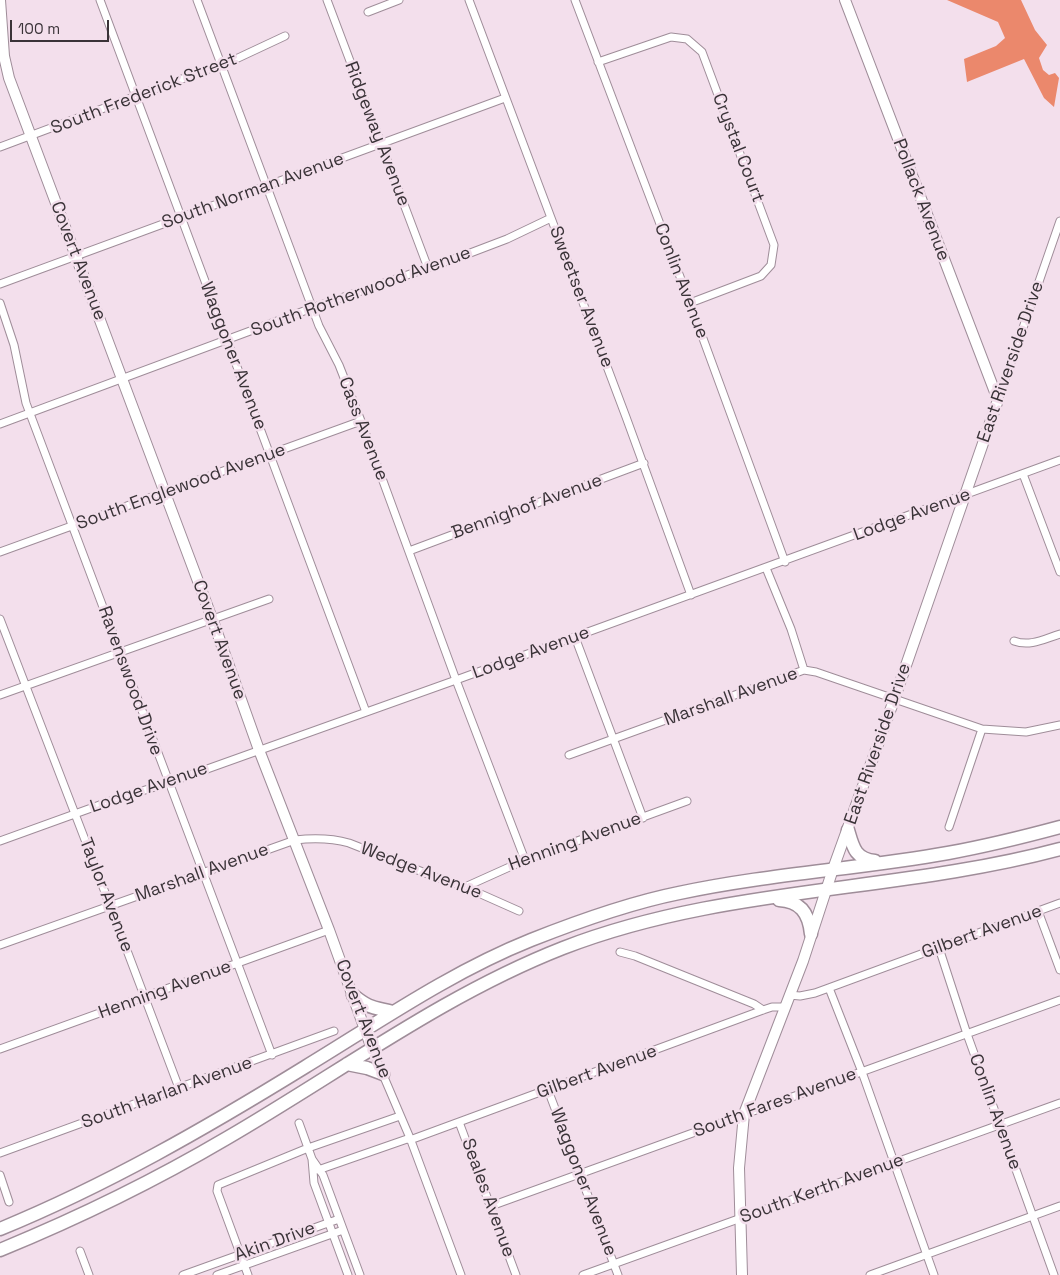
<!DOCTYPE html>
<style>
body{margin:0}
#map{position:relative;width:1060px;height:1275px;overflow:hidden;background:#f3dfec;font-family:"Space Grotesk",sans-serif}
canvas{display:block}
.scale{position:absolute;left:10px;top:20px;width:99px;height:22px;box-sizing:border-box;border:2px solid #3a3338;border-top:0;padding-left:6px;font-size:15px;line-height:18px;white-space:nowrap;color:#3a3338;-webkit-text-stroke:4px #f3dfec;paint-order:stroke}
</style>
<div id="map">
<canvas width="1060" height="1275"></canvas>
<div class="scale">100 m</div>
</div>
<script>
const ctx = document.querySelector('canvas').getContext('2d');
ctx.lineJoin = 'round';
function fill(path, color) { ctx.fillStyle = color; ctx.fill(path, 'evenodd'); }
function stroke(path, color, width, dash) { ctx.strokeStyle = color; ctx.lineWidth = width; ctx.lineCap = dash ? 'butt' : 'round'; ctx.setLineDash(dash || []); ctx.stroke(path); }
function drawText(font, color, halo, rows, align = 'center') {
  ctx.font = font + ' "Space Grotesk",sans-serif'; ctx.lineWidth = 5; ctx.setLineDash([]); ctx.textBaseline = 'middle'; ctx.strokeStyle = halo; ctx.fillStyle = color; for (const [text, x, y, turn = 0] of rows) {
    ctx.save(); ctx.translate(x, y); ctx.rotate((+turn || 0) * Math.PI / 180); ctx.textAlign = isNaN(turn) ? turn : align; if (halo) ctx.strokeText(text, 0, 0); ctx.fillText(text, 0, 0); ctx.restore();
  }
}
const forest = new Path2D(`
 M947 0H1021L1035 30 1047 45 1039 58 1043 70 1049 75 1055 73 1059 78 1054 107 1044 98 1024 59 967 82 964 59 996 46 1005 38 998 22Z`);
const street = new Path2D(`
 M100 0 366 712
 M197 0 319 326 339 365 361 421 456 680 525 860
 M327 0 428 268
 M469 0 626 417 691 595
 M575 0 690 303 785 562
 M368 12 399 0
 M598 62 671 37 687 39 702 52 774 245 771 265 761 276 690 303
 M0 147 238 58 285 36
 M0 284 505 98
 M0 303 14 345 26 403 272 1055
 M998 400 1060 221
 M0 424 312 308 465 255 507 239 551 218
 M1023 474 1060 572
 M409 551 644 463
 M0 552 361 421
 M766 568 791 629 804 670
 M0 619 92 858 179 1088
 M575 637 643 818
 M1014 641C1030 647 1044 639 1060 634
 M0 695 269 599
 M569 755 804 670 816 672 982 729 1026 732 1060 725
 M949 827 982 729
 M0 841 119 798 168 783 456 680 1060 460
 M465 887 525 860 687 801
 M1038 911 1060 970
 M0 945 295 840C313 838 331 838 349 843L438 878 465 887 519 911
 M939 948 967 1034 1054 1275
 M620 952 635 956 754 1004 763 1010
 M829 988 862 1072 934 1275
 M789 995 800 996 815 993 1060 903
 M0 1049 329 930
 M372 1049 410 1138 461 1275
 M548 1090 618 1275
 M459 1122 516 1275
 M299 1123 312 1159 323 1175 360 1275
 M410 1140 763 1010 772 1007H784
 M0 1153 334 1031
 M312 1159 314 1183 348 1275
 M318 1170 410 1138
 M0 1175 9 1202
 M491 1206 1060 1000
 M80 1251 89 1275
 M183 1275 339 1219
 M217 1275 343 1230
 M248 1275 217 1191 218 1185 308 1148 400 1116
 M583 1275 1060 1103
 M870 1275 1060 1206`);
const secondary = new Path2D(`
 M0 0 4 56 9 78 213 621 259 750 329 930 372 1049
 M742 1275 739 1168 744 1114 803 961 833 869 894 700 998 400 845 0`);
const highway = new Path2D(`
 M848 830C853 847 855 859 875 861
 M779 900C800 901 809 913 811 934
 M353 995C370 1009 373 1007 393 1012
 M347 1064 367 1068 383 1074
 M0 1229C107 1185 206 1128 305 1067 379 1022 451 972 531 940 579 921 629 903 679 893 768 874 859 869 948 853 986 846 1023 837 1060 827
 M0 1250C78 1218 154 1181 227 1138 339 1073 443 995 563 948 722 886 896 893 1060 849`);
const streetNames = [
 ["South Frederick Street",144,94,-21],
 ["Ridgeway Avenue",377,134,69],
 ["Crystal Court",738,148,69],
 ["South Norman Avenue",253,191,-20],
 ["Pollack Avenue",921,200,69],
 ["Covert Avenue",78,261,69],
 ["Conlin Avenue",681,281,69],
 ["South Rotherwood Avenue",361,292,-20],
 ["Sweetser Avenue",581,297,69],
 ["Waggoner Avenue",233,356,69],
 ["East Riverside Drive",1011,362,-71],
 ["Cass Avenue",363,429,69],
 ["South Englewood Avenue",181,487,-20],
 ["Bennighof Avenue",527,507,-20],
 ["Lodge Avenue",912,515,-20],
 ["Covert Avenue",219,640,70],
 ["Lodge Avenue",531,653,-20],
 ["Ravenswood Drive",130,681,70],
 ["Marshall Avenue",731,697,-20],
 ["East Riverside Drive",878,744,-71],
 ["Lodge Avenue",149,788,-19],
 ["Henning Avenue",575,842,-20],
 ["Wedge Avenue",421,871,21],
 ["Marshall Avenue",202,873,-20],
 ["Taylor Avenue",106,895,69],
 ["Gilbert Avenue",982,932,-20],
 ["Henning Avenue",165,990,-20],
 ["Covert Avenue",363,1019,69],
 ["Gilbert Avenue",597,1072,-20],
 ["South Harlan Avenue",167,1093,-20],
 ["South Fares Avenue",775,1103,-20],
 ["Conlin Avenue",995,1112,70],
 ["Waggoner Avenue",583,1182,69],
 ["South Kerth Avenue",822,1189,-20],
 ["Seales Avenue",488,1198,70],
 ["Akin Drive",275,1242,-20]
];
fill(forest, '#eb886c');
stroke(street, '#9f8d99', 9);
stroke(secondary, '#9f8d99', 12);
stroke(highway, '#9f8d99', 15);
stroke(street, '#fff', 7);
stroke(secondary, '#fff', 10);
stroke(highway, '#fff', 12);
drawText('18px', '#3a3338', '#f3dfec', streetNames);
</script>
